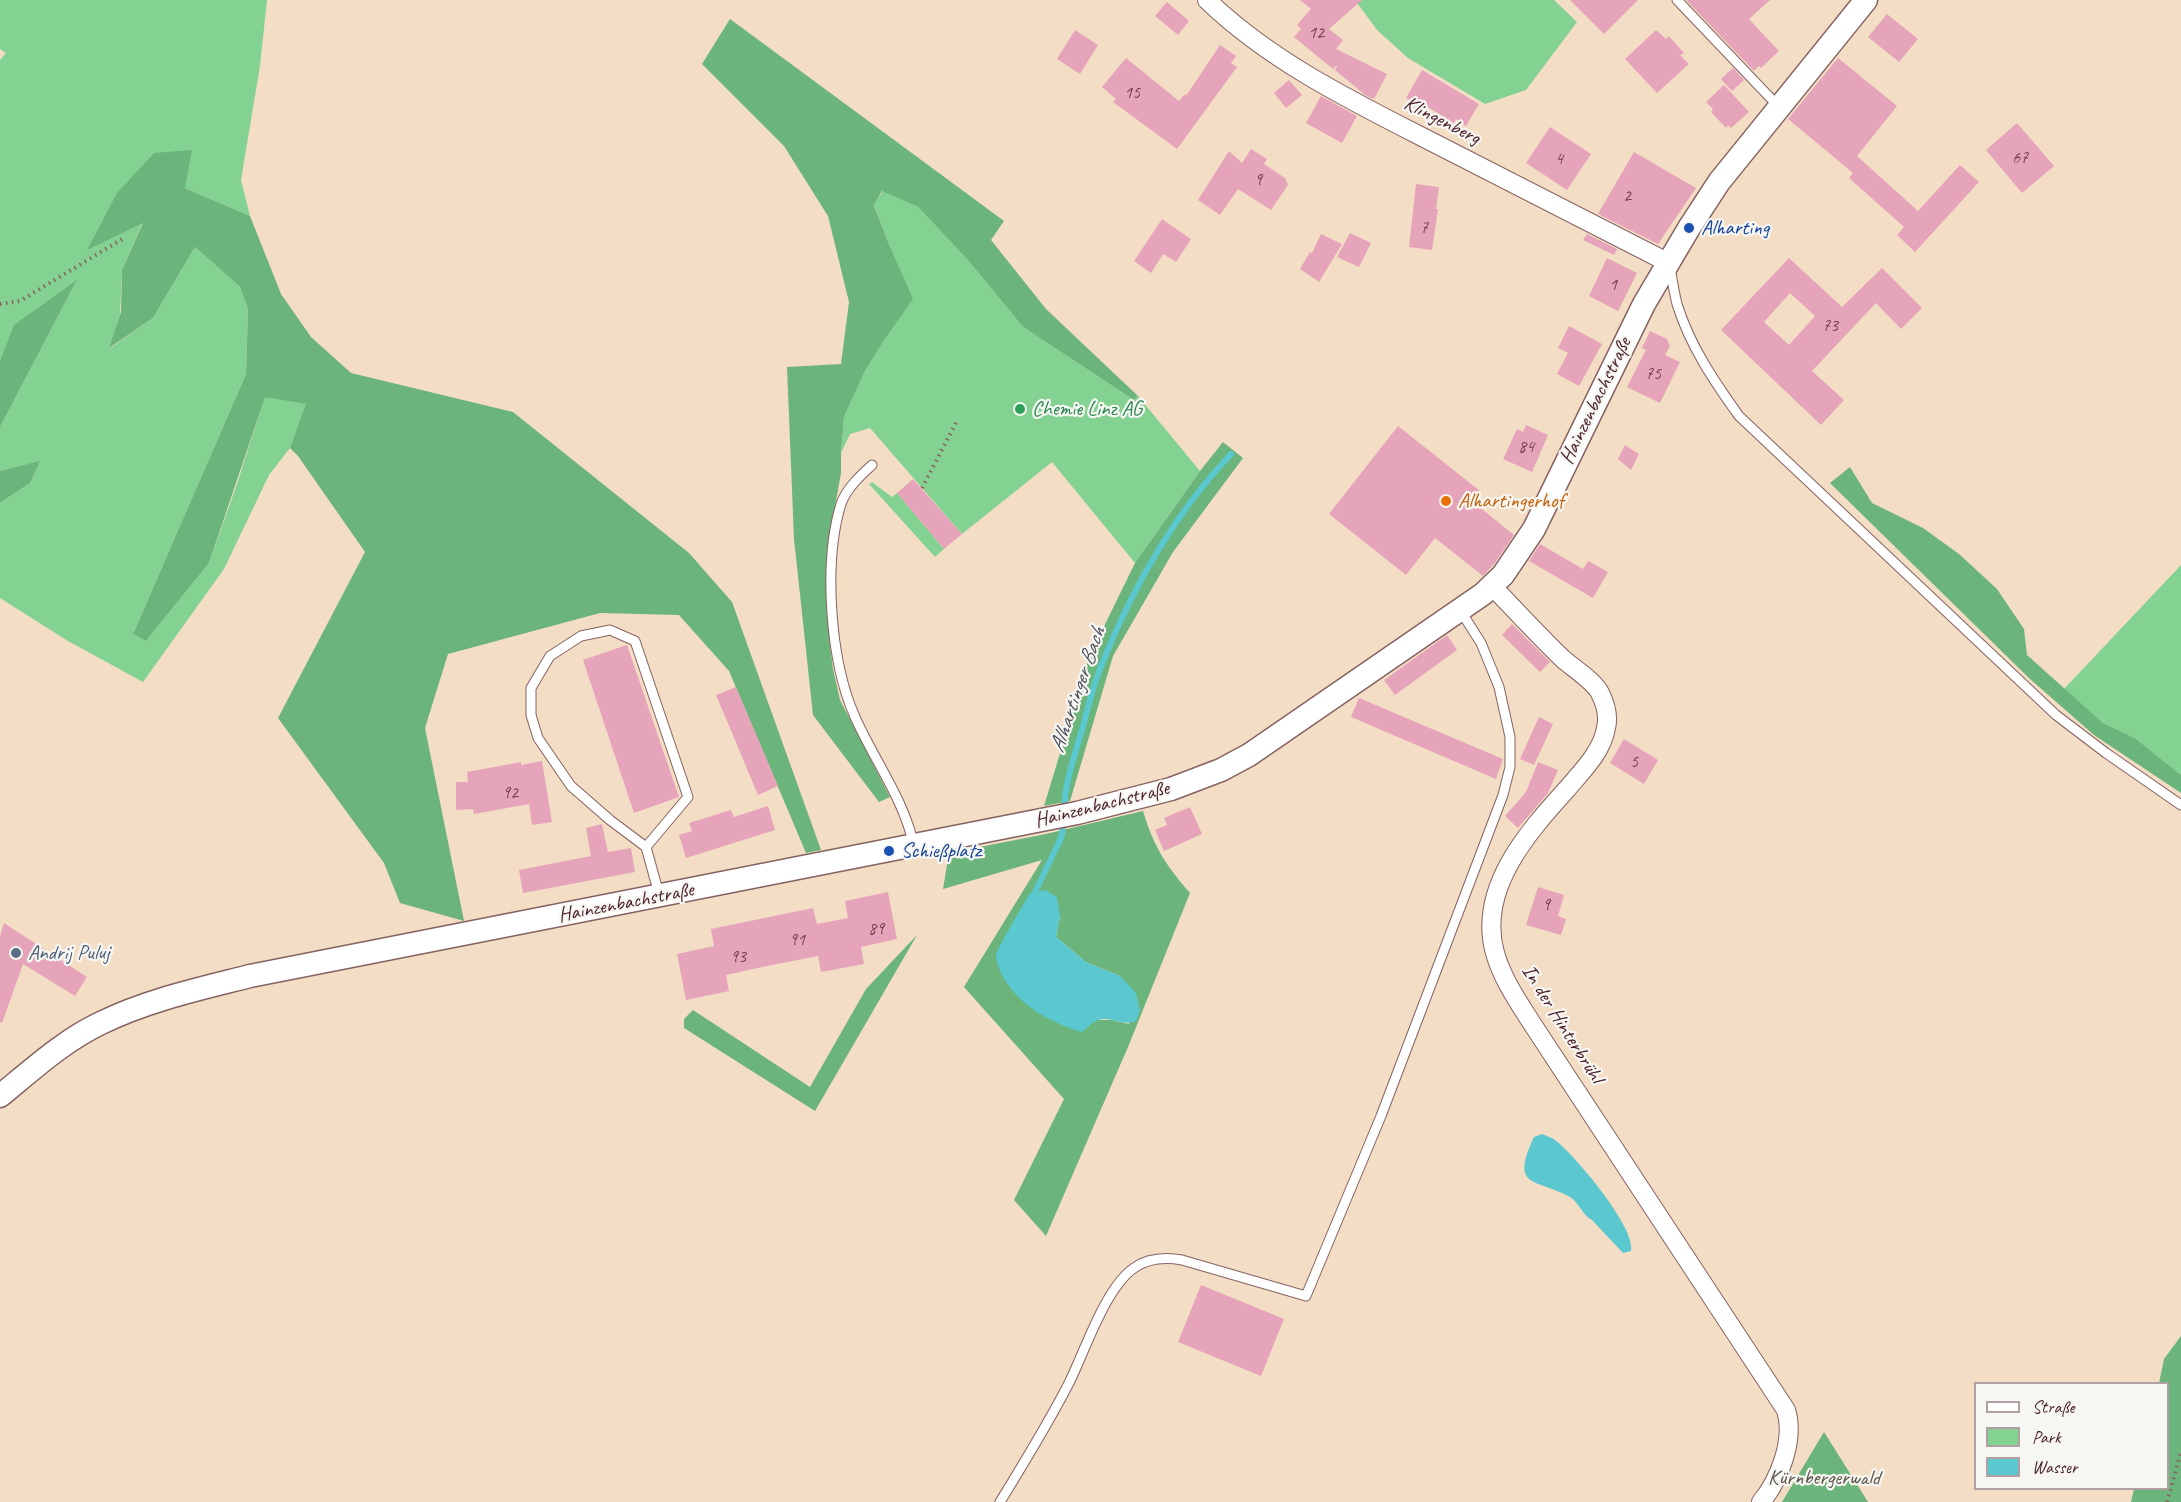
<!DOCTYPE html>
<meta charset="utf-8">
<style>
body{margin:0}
#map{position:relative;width:2181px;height:1502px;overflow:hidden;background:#f3ddc4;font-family:Caveat,sans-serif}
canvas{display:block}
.legend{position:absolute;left:1974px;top:1382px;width:195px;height:108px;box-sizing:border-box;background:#f6f6f2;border:2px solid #b1a0a2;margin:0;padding:8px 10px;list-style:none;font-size:18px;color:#4a1f2b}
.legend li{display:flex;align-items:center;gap:12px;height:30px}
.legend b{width:30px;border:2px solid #b1a0a2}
</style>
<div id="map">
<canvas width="2181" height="1502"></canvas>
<ul class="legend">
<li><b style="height:8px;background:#fff"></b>Straße</li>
<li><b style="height:16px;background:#84d292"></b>Park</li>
<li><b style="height:16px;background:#5ac8ce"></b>Wasser</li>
</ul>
</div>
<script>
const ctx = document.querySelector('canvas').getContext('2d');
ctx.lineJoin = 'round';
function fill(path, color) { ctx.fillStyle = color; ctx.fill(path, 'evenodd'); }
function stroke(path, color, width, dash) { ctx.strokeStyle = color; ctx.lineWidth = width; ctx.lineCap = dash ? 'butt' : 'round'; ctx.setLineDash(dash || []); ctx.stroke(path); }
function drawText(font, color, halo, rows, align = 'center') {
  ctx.font = font + ' Caveat,sans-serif'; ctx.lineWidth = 4.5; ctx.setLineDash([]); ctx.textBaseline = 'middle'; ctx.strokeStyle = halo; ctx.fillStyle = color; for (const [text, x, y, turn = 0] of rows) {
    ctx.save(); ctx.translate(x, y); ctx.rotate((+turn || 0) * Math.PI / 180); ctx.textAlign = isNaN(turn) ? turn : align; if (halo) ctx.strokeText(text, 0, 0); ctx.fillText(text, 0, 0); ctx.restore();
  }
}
const green = new Path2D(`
 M0 0H267L260 66 241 180 250 216 185 188 88 249 143 222 122 270 120 315 110 348 153 318 195 247 240 287 248 309 246 374 133 634 146 641 209 563 237 484 265 396 307 404 290 448 269 475 224 569 143 682 68 641 0 598V503L30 483 39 462 0 471V427L76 282 0 361V60L6 53 0 49Z
 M1355 0H1554L1577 22 1526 90 1485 104 1408 58 1377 30Z
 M883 191 918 207 967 259 1023 327 1134 400 1138 396 1200 471 1135 563 1052 462 962 534 870 428 850 434 841 453 844 417 865 371 887 336 890 247 874 204Z
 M872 482 892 497 897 493 944 549 935 557 869 484Z
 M2181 565V775L2135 738 2103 723 2064 689Z`);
const forest = new Path2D(`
 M730 19 1004 221 991 240 1046 309 1138 396 1134 400 1023 327 967 259 918 207 882 191 874 205 890 247 913 299 887 336 865 371 844 417 841 453V473L829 539 827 592 829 637 833 669 840 700 890 797 879 802 813 715 794 539 787 367 841 364 849 302 828 216 784 146 702 64Z
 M192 150 185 188 250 216 281 294 311 337 351 373 513 412 689 553 732 602 821 850 806 853 729 671 679 615 600 613 448 654 425 728 464 921 400 903 384 863 278 718 365 552 298 456 290 448 306 404 265 397 209 563 146 641 133 634 246 374 248 309 240 287 195 247 153 318 109 348 121 312 122 270 143 223 87 250 117 193 154 153Z
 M77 280 0 427V361L14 325Z
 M1223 442 1243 458 1173 552 1113 656 1070 801 1044 806 1090 655 1135 563 1200 471Z
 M40 461 30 483 0 503V471Z
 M1850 467 1872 503 1923 528 1959 554 1997 589 2024 629 2027 655 2103 723 2135 738 2181 775V793L2094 735 2030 679 1830 483Z
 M1143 811C1154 847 1165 864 1190 893L1128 1047 1046 1236 1014 1200 1064 1099 964 987 1042 860 943 889 949 853 1046 834ZM1030 893 1060 916 1056 937 1086 962 1120 976 1129 1024 1112 1020H1098Z
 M917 935 815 1111 684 1028V1019L693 1010 810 1087 866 989Z
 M2181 1336V1502H2131L2134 1489 2168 1488V1384L2159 1383 2164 1359Z
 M1824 1432 1868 1502H1782Z`);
const water = new Path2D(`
 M1045 890 1057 897 1060 916 1056 937 1086 962 1120 976 1136 993 1140 1011 1136 1021C1123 1027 1111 1016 1098 1020 1093 1022 1087 1028 1082 1032 1050 1023 1016 1004 1001 973 999 968 996 961 996 955 997 948 1024 904 1030 893Z
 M1542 1134C1546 1136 1551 1137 1555 1140 1574 1154 1637 1229 1631 1251L1623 1253 1592 1220C1582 1215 1579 1202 1570 1197 1537 1178 1509 1190 1534 1137Z`);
const stream = new Path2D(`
 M1064 810C1065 783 1074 757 1082 730 1088 708 1093 685 1102 664 1132 589 1175 513 1231 454
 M1035 892 1062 836 1063 821`);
const building = new Path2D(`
 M1300 0H1362L1329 29 1343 40 1336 49 1387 74 1374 99 1365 95 1335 70 1338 64 1333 69 1294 37 1301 29 1297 25 1311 9Z
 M1570 0H1638L1604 34Z
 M1686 0H1770L1749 19 1779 51 1761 68 1759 66 1754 71Z
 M1167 2 1189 21 1178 35 1155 16Z
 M1887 14 1918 39 1899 62 1868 37Z
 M1075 30 1098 45 1080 74 1057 59Z
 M1656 30 1666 39 1669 36 1676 44 1684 53 1680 55 1689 64 1657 93 1625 59Z
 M1220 45 1236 56 1231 63 1237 67 1177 149 1113 102 1116 99 1102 87 1126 58 1179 101 1185 94 1186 96Z
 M1838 58 1897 106 1857 156 1918 211 1960 165 1979 182 1915 252 1897 235 1904 227 1849 178 1853 173 1788 119Z
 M1733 68 1744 80 1732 91 1721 79Z
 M1422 70 1479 104 1466 126 1456 119 1454 123 1426 106 1424 109 1406 98Z
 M1289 80 1302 95 1286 108 1274 93Z
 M1724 85 1749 112 1731 128 1728 125 1726 128 1711 112 1713 109 1706 102Z
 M1321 96 1357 116 1342 143 1306 123Z
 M2017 123 2054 166 2022 193 1986 150Z
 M1550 127 1591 154 1567 190 1526 163Z
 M1251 149 1267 159 1264 164 1285 178 1288 185 1271 210 1238 189 1220 215 1198 200 1229 151 1242 163Z
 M1634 152 1696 188 1658 244 1598 214Z
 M1416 184 1439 187 1436 209H1438L1432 250 1409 247Z
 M1162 219 1191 239 1176 262 1163 254 1151 273 1134 261Z
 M1350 233 1371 243 1359 267 1337 257Z
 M1321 234 1342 244 1319 282 1300 269 1310 252 1312 253Z
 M1587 234 1617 249 1614 255 1583 240Z
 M1607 258 1637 273 1618 311 1589 296Z
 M1789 258 1842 307 1882 268 1922 308 1901 329 1876 303 1812 371 1844 400 1821 425 1721 330ZM1790 293 1815 316 1789 345 1764 322Z
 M1569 326 1602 344 1579 386 1557 374 1568 353 1558 348Z
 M1650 331 1667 339 1670 346 1665 355 1680 362 1660 403 1627 387 1646 350 1642 348Z
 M1526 425 1548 435 1532 472 1503 459 1517 429 1523 432Z
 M1398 426 1480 491 1472 501 1514 535 1495 563 1483 576 1435 538 1406 575 1329 514Z
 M1625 445 1639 454 1631 470 1618 459Z
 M913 479 962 534 944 549 897 493Z
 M1540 544 1583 569 1588 561 1608 572 1593 598 1529 561Z
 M1512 624 1550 662 1540 672 1502 635Z
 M1447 635 1457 650 1395 695 1384 680Z
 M627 645 679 797 634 813 583 660Z
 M736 687 778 786 758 795 716 695Z
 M1359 698 1503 759 1496 779 1351 717Z
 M1539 717 1553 724 1534 765 1520 759Z
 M1624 739 1658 760 1644 784 1610 763Z
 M542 761 552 822 532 825 529 804 474 814 473 809 456 810V782H468L467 772 521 762V765Z
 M1538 762 1558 770 1548 793 1518 828 1505 816 1526 792Z
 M768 806 775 830 686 858 679 835 692 831 689 823 731 810 734 817Z
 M1190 807 1202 834 1164 851 1155 830 1167 825 1164 818Z
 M602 824 608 852 631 848 635 872 523 893 519 870 591 856 586 828Z
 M1538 887 1564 895 1558 916 1566 919 1561 935 1526 925Z
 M888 892 897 939 861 947 864 964 821 972 818 956 762 967 726 975 729 991 686 1000 677 954 714 946 711 929 813 908 817 924 848 918 845 901Z
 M4 923 87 977 75 996 23 964 2 1023 0 1022V936Z
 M1201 1285 1284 1319 1261 1376 1178 1342Z`);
const path = new Path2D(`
 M0 304 20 301 124 238
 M922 488 958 419
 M2167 1502 2181 1452`);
const service = new Path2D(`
 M1677 0 1779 107
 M1670 267C1672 279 1674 292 1677 304 1690 346 1714 381 1739 416L2056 715 2106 753 2181 805
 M872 465C860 476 846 489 841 504 823 563 830 661 855 717 874 760 904 799 914 846
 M646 847 688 797 635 641 610 630 581 636 550 656 531 688V715L538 738 571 786 610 820 646 847 659 894
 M1000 1502C1024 1463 1048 1424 1069 1383 1085 1351 1105 1288 1134 1268 1148 1258 1165 1257 1182 1260L1306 1296 1381 1116 1503 795 1510 767V737L1499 687 1481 643 1460 610`);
const minor = new Path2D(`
 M1207 0C1272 63 1358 104 1438 145 1515 184 1592 224 1669 263
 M1493 587C1516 611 1539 636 1563 659 1573 668 1594 681 1600 693 1605 703 1609 716 1606 728 1602 752 1582 771 1567 789 1528 832 1477 889 1495 953 1502 978 1517 1000 1531 1022L1786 1410C1795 1439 1780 1479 1761 1502`);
const tertiary = new Path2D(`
 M0 1096C32 1070 63 1041 101 1023 148 1000 199 989 250 976L1077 813 1171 789 1221 770 1249 755 1483 594 1503 575 1534 529 1644 304 1689 228 1719 182 1866 0`);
const markers = [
 [1689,228,6,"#1a4fb4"],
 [1020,409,6,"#2e9e5b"],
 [1446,501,6,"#e8710a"],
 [889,851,6,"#1a4fb4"],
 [16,953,6,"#5c6f8a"]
];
const numberNames = [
 ["12",1316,33],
 ["15",1132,93],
 ["67",2020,158],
 ["4",1559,159],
 ["9",1258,180],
 ["2",1627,196],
 ["7",1424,228],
 ["1",1613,285],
 ["73",1830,326],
 ["75",1653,374],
 ["84",1526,447],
 ["5",1634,762],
 ["92",510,793],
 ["9",1546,905],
 ["89",876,929],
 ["91",797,940],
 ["93",738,957]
];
const streetNames = [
 ["Klingenberg",1442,121,27],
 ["Hainzenbachstraße",1596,401,-64],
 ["Hainzenbachstraße",1102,805,-14],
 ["Hainzenbachstraße",626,903,-11],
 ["In der Hinterbrühl",1562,1024,58]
];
const transitNames = [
 ["Alharting",1701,228],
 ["Schießplatz",901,851]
];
const leisureNames = [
 ["Chemie Linz AG",1032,409]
];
const foodNames = [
 ["Alhartingerhof",1458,501]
];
const serviceNames = [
 ["Andrij Puluj",28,953]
];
const parkNames = [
 ["Kürnbergerwald",1824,1478]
];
const waterNames = [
 ["Alhartinger Bach",1078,690,-71]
];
fill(green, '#84d292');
fill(forest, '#6bb47c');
fill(water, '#5ac8ce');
stroke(stream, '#5ac8ce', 6);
fill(building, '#e5a4ba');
stroke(service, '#856261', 11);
stroke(minor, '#856261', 20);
stroke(tertiary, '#856261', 25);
stroke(path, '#856261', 4, [1.5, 4.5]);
stroke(service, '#fff', 9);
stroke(minor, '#fff', 18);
stroke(tertiary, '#fff', 22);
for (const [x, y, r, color] of markers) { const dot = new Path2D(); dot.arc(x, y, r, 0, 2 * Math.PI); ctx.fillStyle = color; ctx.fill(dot); stroke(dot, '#f6f6f2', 2); }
drawText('18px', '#71404f', null, numberNames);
drawText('21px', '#4a1f2b', '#f6f6f2', streetNames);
drawText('21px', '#164399', '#f6f6f2', transitNames, 'left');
drawText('21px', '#27864d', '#f6f6f2', leisureNames, 'left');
drawText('21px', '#c56008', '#f6f6f2', foodNames, 'left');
drawText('21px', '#4e5e75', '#f6f6f2', serviceNames, 'left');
drawText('21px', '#5b554a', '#f6f6f2', parkNames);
drawText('italic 22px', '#4f525c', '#f6f6f2', waterNames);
</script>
